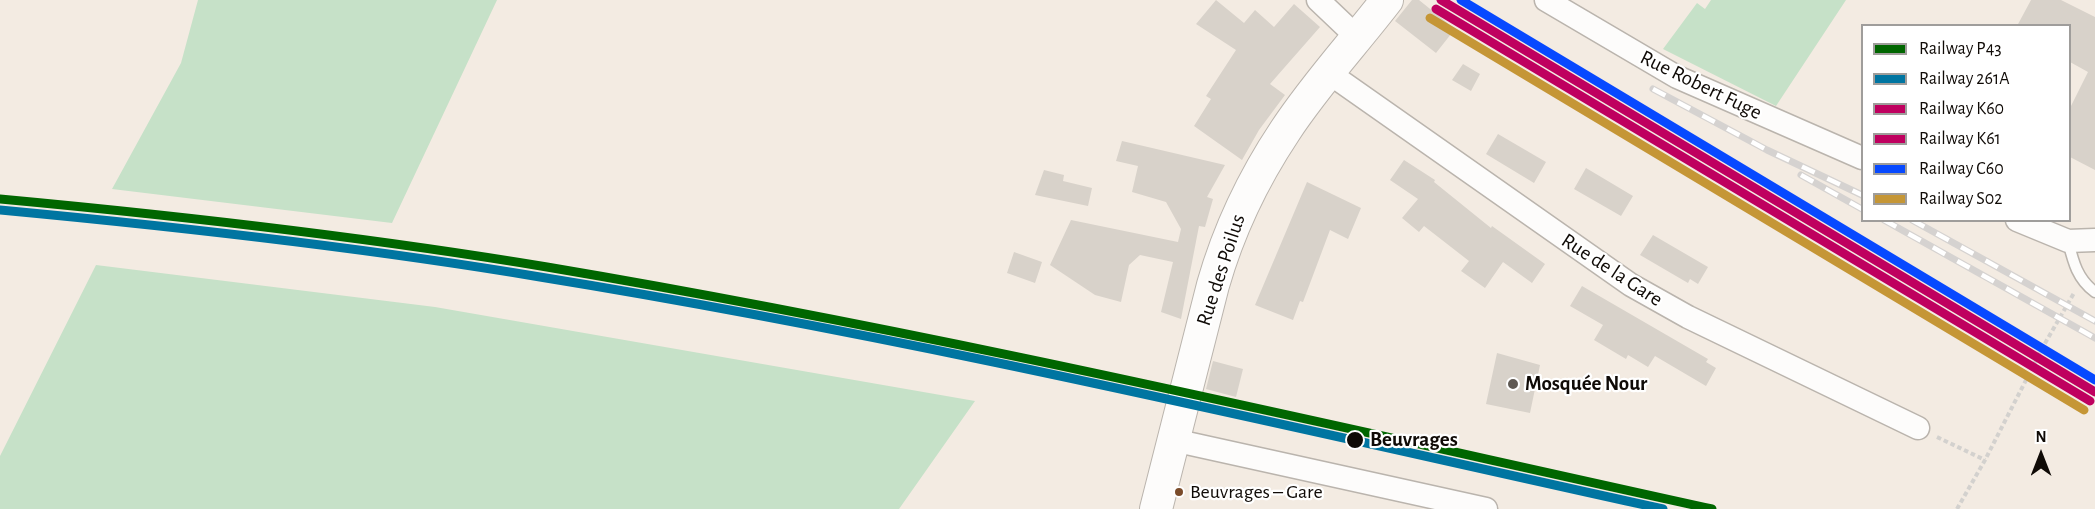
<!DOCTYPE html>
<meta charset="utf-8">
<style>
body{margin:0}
#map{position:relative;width:2095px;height:509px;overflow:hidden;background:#f3ebe2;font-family:"Alegreya Sans",sans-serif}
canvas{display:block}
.legend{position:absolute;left:1861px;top:24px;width:210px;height:198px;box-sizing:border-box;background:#fff;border:2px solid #9f9d9b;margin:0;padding:8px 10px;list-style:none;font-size:18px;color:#0f0a06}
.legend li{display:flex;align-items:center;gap:12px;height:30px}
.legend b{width:30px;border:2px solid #9f9d9b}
.north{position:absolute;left:2011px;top:425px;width:60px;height:60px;-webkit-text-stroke:4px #fff;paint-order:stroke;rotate:0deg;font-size:16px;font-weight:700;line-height:24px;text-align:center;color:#0f0a06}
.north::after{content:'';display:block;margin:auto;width:21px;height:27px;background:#0f0a06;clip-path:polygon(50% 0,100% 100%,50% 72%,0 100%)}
</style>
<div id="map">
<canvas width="2095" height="509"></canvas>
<ul class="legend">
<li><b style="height:8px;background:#060"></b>Railway P43</li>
<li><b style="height:8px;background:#0075a1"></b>Railway 261A</li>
<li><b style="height:8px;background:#bf005f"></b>Railway K60</li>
<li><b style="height:8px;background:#bf005f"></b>Railway K61</li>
<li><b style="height:8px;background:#0749ff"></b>Railway C60</li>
<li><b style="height:8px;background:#c59636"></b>Railway S02</li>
</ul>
<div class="north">N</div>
</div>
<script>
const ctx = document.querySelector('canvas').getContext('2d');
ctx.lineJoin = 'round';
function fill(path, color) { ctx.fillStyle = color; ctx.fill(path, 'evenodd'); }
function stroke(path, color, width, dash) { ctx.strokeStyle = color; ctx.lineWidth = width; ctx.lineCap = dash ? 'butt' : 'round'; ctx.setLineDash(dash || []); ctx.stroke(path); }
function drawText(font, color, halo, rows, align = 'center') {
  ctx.font = font + ' "Alegreya Sans",sans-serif'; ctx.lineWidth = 4.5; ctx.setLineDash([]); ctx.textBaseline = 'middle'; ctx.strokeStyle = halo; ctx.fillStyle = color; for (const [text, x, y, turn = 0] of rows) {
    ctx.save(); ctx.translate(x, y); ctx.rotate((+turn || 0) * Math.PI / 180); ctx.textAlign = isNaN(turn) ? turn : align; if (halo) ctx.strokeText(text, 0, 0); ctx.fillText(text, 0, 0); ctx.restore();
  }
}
const green = new Path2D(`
 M198 0H497L392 223 112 189 181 63Z
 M1711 0H1846L1776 106 1663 49 1697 3 1705 9Z
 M96 265 435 307 975 401 899 509H0V456Z`);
const building = new Path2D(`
 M1216 0 1244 23 1255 10 1274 27 1294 4 1320 27 1270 84 1285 95 1259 130 1242 160 1194 126 1211 99 1206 96 1236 50 1196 24Z
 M1412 0H1419L1455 29 1436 53 1395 21Z
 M2031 0H2061L2095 17V170L2070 157V108L2088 72 2070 62V26H2017Z
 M1463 64 1480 74 1471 91 1452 80Z
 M1498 134 1546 162 1534 183 1486 154Z
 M1122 141 1225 165 1207 197 1213 199 1205 227 1199 226 1181 319 1161 312 1173 262 1140 255 1129 265 1121 302 1095 295 1050 265 1071 220 1178 242 1181 229 1166 202 1132 192 1138 166 1116 161Z
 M1404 160 1435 180 1434 182 1491 228 1492 226 1545 264 1532 283 1503 262 1485 288 1461 271 1469 261 1424 226 1419 232 1402 218 1418 199 1390 180Z
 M1586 168 1633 196 1621 216 1574 189Z
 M1044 170 1064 175 1063 181 1092 188 1088 206 1035 195Z
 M1307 182 1361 208 1348 239 1330 230 1303 302 1300 301 1293 320 1255 305Z
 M1653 235 1708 267 1698 284 1690 279 1688 283 1640 255Z
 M1014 252 1042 262 1035 283 1007 273Z
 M1582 286 1708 359 1706 362 1716 368 1706 386 1655 356 1648 367 1628 355 1626 359 1594 340 1603 325 1570 306Z
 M1497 353 1540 365 1530 413 1486 404Z
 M1213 361 1243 369 1236 397 1206 389Z`);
const path = new Path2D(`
 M1937 437 1985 460
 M1957 509 1985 460 2044 345 2074 293`);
const lane = new Path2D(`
 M2068 241C2073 261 2077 279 2095 292`);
const street = new Path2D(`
 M1318 0 1358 38
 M1546 0 1677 77 1862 158
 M1329 73 1631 285 1688 317 1918 428
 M2017 220 2068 241 2095 240
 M1173 440 1486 509`);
const secondary = new Path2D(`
 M1156 509 1213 285C1229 229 1253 179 1285 131 1315 85 1354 43 1387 0`);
const rail = new Path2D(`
 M1653 89 1767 150 1862 195
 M1801 175 1862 209
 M1884 220 2095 338
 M1912 220 2095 321`);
const rail1 = new Path2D(`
 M0 199C183 216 366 237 547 267 938 333 1325 424 1712 509`);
const rail2 = new Path2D(`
 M0 210C181 227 361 247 540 277 917 338 1290 427 1663 509`);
const rail3 = new Path2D(`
 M1441 0 2095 392`);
const rail4 = new Path2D(`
 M1436 9 2090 401`);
const rail5 = new Path2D(`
 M1461 0 2095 380`);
const rail6 = new Path2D(`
 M1430 18 2084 410`);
const markers = [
 [1513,384,6,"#5f5953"],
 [1355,440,9,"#0f0a06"],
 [1179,492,5,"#7a4b2a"]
];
const busNames = [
 ["Beuvrages – Gare",1190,492]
];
const streetNames = [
 ["Rue Robert Fuge",1701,85,26],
 ["Rue des Poilus",1221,270,-72],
 ["Rue de la Gare",1612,270,33]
];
const poiNames = [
 ["Mosquée Nour",1525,384]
];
const stopNames = [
 ["Beuvrages",1370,440]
];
fill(green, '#c6e1c8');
fill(building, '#d8d2ca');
stroke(lane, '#bab4ad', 13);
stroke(street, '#bab4ad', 25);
stroke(secondary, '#bab4ad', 34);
stroke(path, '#d3d1ce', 4, [4.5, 3]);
stroke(lane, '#fdfcfb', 10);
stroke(street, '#fdfcfb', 22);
stroke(secondary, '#fdfcfb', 32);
stroke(rail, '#d5d2d0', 7);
stroke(rail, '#fff', 4.5, [14]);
stroke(rail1, '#060', 9);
stroke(rail2, '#0075a1', 9);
stroke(rail3, '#bf005f', 9);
stroke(rail4, '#bf005f', 9);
stroke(rail5, '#0749ff', 9);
stroke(rail6, '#c59636', 9);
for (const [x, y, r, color] of markers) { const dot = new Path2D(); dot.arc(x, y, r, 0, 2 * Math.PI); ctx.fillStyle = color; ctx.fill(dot); stroke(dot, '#fff', 2); }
drawText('20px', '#0f0a06', '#fff', busNames, 'left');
drawText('21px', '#0f0a06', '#fff', streetNames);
drawText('bold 21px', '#0f0a06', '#fff', poiNames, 'left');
drawText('bold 21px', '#0f0a06', '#fff', stopNames, 'left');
</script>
